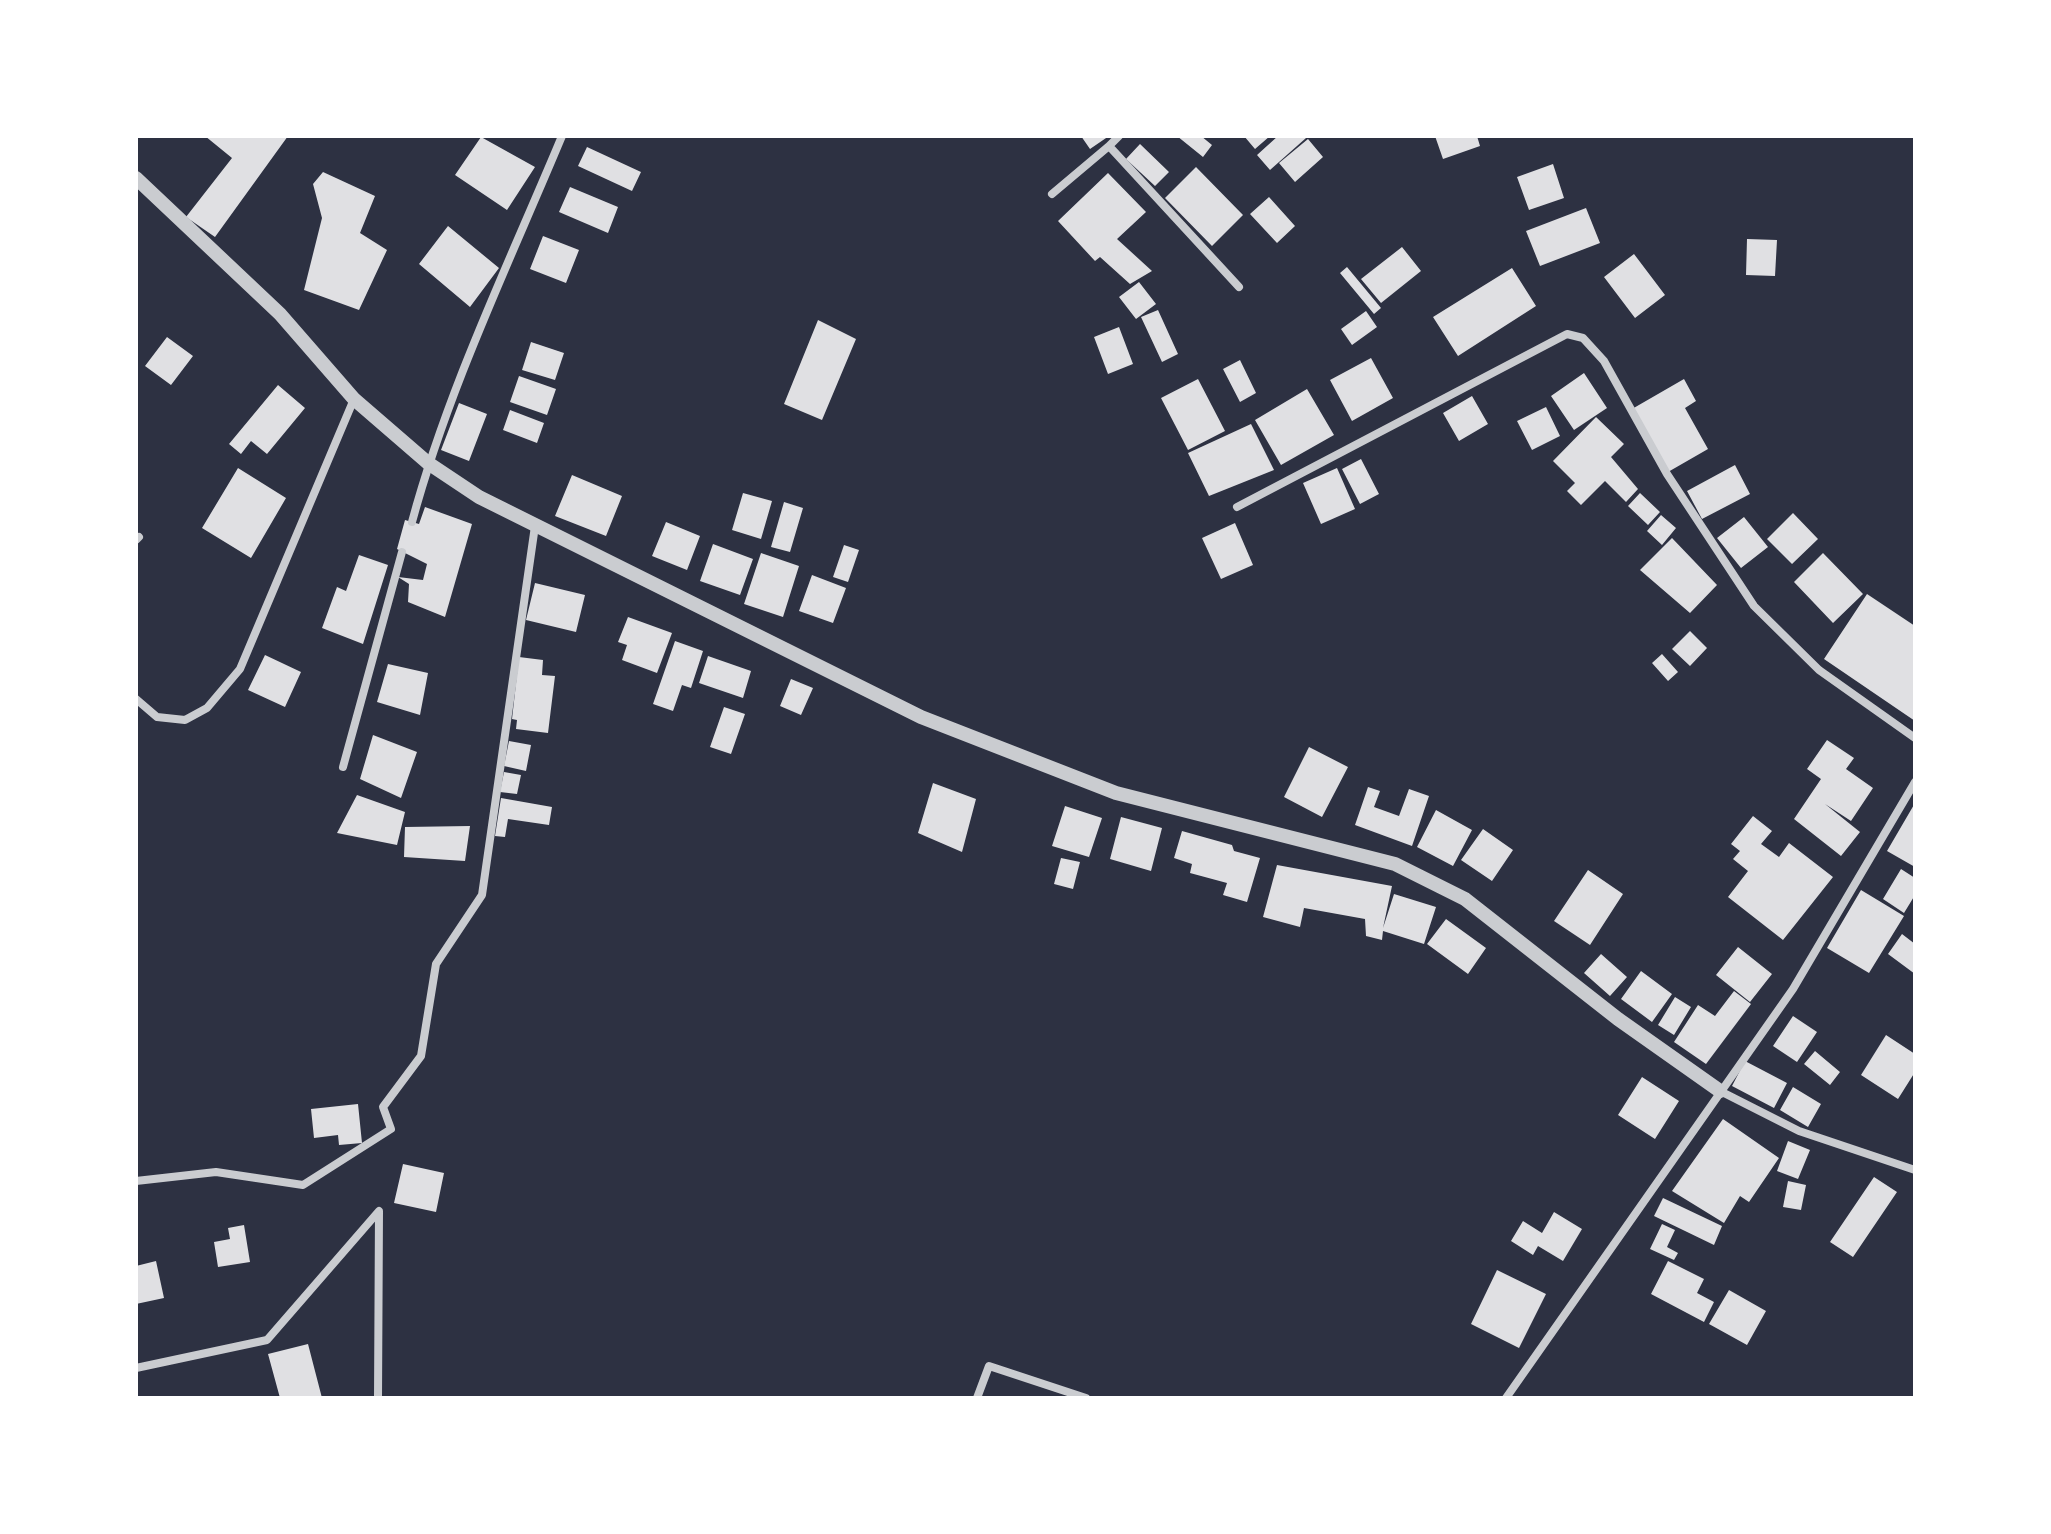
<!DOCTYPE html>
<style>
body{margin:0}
#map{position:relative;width:2051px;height:1534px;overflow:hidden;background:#2d3142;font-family:"Exo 2",sans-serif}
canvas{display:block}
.frame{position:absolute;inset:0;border:138px solid #fff;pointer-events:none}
</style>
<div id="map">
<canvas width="2051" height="1534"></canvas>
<div class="frame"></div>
</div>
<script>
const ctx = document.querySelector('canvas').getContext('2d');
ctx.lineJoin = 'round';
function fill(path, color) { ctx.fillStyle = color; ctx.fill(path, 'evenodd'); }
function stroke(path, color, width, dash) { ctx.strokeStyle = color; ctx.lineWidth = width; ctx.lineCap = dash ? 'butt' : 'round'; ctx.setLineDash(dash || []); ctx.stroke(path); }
const building = new Path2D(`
 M205 136H288L215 237 186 217 232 158Z
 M1081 136H1109L1090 149Z
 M1177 136H1201L1212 145 1203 157Z
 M1244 136H1270L1255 149Z
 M1278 136 1306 138 1270 170 1257 155Z
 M1435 136H1477L1480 146 1443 159Z
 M481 137 535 167 507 210 455 175Z
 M1308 139 1323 157 1295 182 1279 163Z
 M1140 144 1169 172 1155 186 1126 159Z
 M587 147 641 172 632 191 578 166Z
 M1553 164 1564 198 1529 210 1517 177Z
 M1196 167 1243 215 1212 246 1165 198Z
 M323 172 375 196 360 233 387 250 359 310 304 290 322 218 313 184Z
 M1108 173 1146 212 1117 239 1152 271 1130 284 1100 257 1095 261 1058 221Z
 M570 187 618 207 608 233 559 212Z
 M1269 197 1295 226 1277 243 1250 214Z
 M1586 208 1600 243 1540 266 1526 231Z
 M448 226 499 268 470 307 419 264Z
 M543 236 579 250 566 283 530 269Z
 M1747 239 1777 240 1775 276 1746 275Z
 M1402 247 1421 271 1381 303 1361 279Z
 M1634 254 1665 295 1635 318 1604 277Z
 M1347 267 1381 308 1374 314 1340 273Z
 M1512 268 1536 306 1458 356 1433 317Z
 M1139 282 1156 304 1136 319 1119 297Z
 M1158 310 1178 354 1162 362 1141 317Z
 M1366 311 1377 327 1352 345 1341 329Z
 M818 320 856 339 822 420 784 404Z
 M1119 327 1133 364 1108 374 1094 337Z
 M167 337 193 356 171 385 145 366Z
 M531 342 564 353 555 380 522 370Z
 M1371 358 1393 398 1352 421 1330 380Z
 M1240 360 1256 393 1240 402 1223 369Z
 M1584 373 1607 408 1574 430 1551 396Z
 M519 376 556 389 547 415 510 402Z
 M1198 379 1225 431 1188 450 1161 398Z
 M1684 379 1696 401 1685 408 1708 449 1668 472 1632 409Z
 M278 385 305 408 267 454 251 441 241 454 229 444Z
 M1307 389 1334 435 1281 465 1255 420Z
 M1472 396 1488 424 1459 441 1443 413Z
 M459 403 487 414 469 461 441 450Z
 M1546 407 1560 436 1532 450 1517 421Z
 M510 410 544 423 537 443 503 430Z
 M1596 417 1624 444 1611 457 1638 489 1626 502 1605 481 1581 505 1567 491 1575 483 1553 461Z
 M1251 424 1274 470 1209 496 1188 453Z
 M1361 459 1379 494 1360 504 1342 469Z
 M1735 465 1750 494 1702 519 1687 491Z
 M238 468 286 498 251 558 202 528Z
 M1337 468 1355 509 1321 524 1303 483Z
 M572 475 622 496 606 536 555 516Z
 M743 493 772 501 761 539 732 530Z
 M1640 493 1660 512 1648 525 1628 506Z
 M784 502 803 508 790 552 771 547Z
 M425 507 472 524 445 617 408 602 409 584 398 577 423 580 427 564 397 549 405 520 419 524Z
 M1793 513 1818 539 1792 564 1767 539Z
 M1661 515 1676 528 1662 545 1647 531Z
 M1744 517 1768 547 1741 568 1717 538Z
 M666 522 700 536 687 570 652 556Z
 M1235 523 1253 565 1221 579 1202 538Z
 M1672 538 1717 585 1690 613 1640 570Z
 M713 544 753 559 740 595 700 581Z
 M844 545 859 550 848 582 833 577Z
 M761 553 799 566 783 617 744 604Z
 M1823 553 1863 594 1833 623 1794 582Z
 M359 555 388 565 363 644 322 628 337 587 346 591Z
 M812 575 846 588 833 623 799 611Z
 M535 583 585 595 576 632 526 620Z
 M1867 594 1915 626V721L1824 659Z
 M628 617 672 633 657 673 622 660 627 645 618 642Z
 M1690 631 1707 648 1690 666 1672 649Z
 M675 641 703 651 691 688 682 685 673 711 653 704Z
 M1662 654 1678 672 1668 681 1652 663Z
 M265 655 301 672 285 707 248 690Z
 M708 656 751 671 743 698 699 683Z
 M519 657 543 660 542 675 555 676 548 733 516 729 517 720 512 719Z
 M388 664 428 673 420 715 377 702Z
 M791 679 813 688 801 715 780 706Z
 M724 707 745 714 731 754 710 747Z
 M373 735 417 752 401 798 360 779Z
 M1827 740 1854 758 1846 769 1873 788 1851 821 1825 804 1860 832 1841 856 1794 819 1821 779 1807 769Z
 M509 741 531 745 526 771 504 766Z
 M1309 747 1348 767 1322 817 1284 797Z
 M504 772 521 775 517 794 500 792Z
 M933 783 976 799 962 852 918 833Z
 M1368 787 1380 791 1374 807 1399 816 1409 789 1429 796 1412 846 1355 825Z
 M357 795 405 812 397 845 337 833Z
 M501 798 552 807 549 825 508 819 505 837 495 836Z
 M1915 803V867L1887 851Z
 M1065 806 1102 818 1089 857 1052 846Z
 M1436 810 1472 830 1453 866 1417 847Z
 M1753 816 1772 831 1761 844 1779 857 1789 843 1833 877 1783 940 1728 897 1748 871 1733 859 1740 851 1731 844Z
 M1121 817 1162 828 1151 871 1110 859Z
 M470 826 465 861 404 857 405 827Z
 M1483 829 1513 850 1492 881 1461 860Z
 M1182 831 1232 845 1234 851 1260 858 1247 902 1223 895 1227 883 1190 873 1192 864 1174 858Z
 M1061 858 1080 862 1073 889 1054 884Z
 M1277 865 1392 886 1383 928 1394 894 1436 907 1424 944 1383 931 1382 940 1366 936 1365 919 1304 908 1300 927 1263 917Z
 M1901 869 1915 878V895L1904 913 1883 899Z
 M1588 870 1623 894 1590 945 1554 921Z
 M1861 890 1904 916 1869 973 1827 948Z
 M1446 919 1486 948 1468 974 1427 944Z
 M1902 934 1915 944V974L1888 954Z
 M1738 947 1772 974 1750 1002 1716 975Z
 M1601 954 1627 977 1610 996 1584 973Z
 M1641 971 1672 994 1652 1022 1621 999Z
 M1734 991 1751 1004 1706 1064 1674 1042 1698 1005 1715 1016Z
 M1675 997 1691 1007 1674 1035 1658 1025Z
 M1793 1016 1817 1032 1797 1062 1773 1046Z
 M1886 1035 1915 1054V1072L1898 1099 1861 1075Z
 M1815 1051 1840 1072 1830 1085 1804 1064Z
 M1745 1061 1787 1083 1774 1108 1732 1086Z
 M1642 1077 1679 1101 1655 1139 1618 1115Z
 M1793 1087 1821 1104 1808 1127 1780 1110Z
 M358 1104 362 1143 339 1145 338 1135 314 1138 311 1109Z
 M1723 1119 1779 1158 1749 1202 1740 1196 1724 1223 1672 1191Z
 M1788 1141 1810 1150 1798 1179 1777 1171Z
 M403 1164 444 1173 436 1212 394 1203Z
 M1874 1177 1897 1192 1853 1257 1830 1242Z
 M1788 1181 1806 1185 1801 1210 1783 1207Z
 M1663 1198 1722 1226 1714 1245 1654 1216Z
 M1554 1212 1582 1229 1563 1261 1538 1246 1533 1255 1511 1241 1523 1221 1542 1233Z
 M1662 1224 1675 1230 1667 1247 1678 1253 1674 1260 1650 1249Z
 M244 1225 250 1262 218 1267 214 1242 230 1239 228 1228Z
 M156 1261 164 1298 136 1304V1266Z
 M1668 1261 1704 1279 1697 1293 1714 1302 1704 1322 1651 1294Z
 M1497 1270 1546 1294 1519 1348 1471 1324Z
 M1729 1290 1766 1311 1747 1345 1709 1324Z
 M308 1344 322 1398H280L268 1354Z`);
const minor = new Path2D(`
 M1119 136 1109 146 1239 287
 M1052 194 1109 146
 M1237 507 1567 334 1583 338 1604 361 1667 474 1754 606 1819 670 1915 738
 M412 522C448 389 509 263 562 136
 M136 540 139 537
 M136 699 157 717 185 720 207 708 240 669 354 399
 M343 767 402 552
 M1720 1091 1799 1131 1915 1170
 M136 1181 216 1172 303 1185 391 1129 383 1107 421 1056 436 964 482 895 535 526
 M136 1368 267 1340 379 1211 378 1398
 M977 1398 989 1366 1086 1398
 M1506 1398 1793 989 1915 782`);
const tertiary = new Path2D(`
 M136 178 280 314 354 399 428 463 479 497 921 717 1116 793 1395 864 1465 899 1618 1019 1720 1091`);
fill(building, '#e0e0e3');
stroke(minor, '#caccd0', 8);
stroke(tertiary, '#caccd0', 14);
</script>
